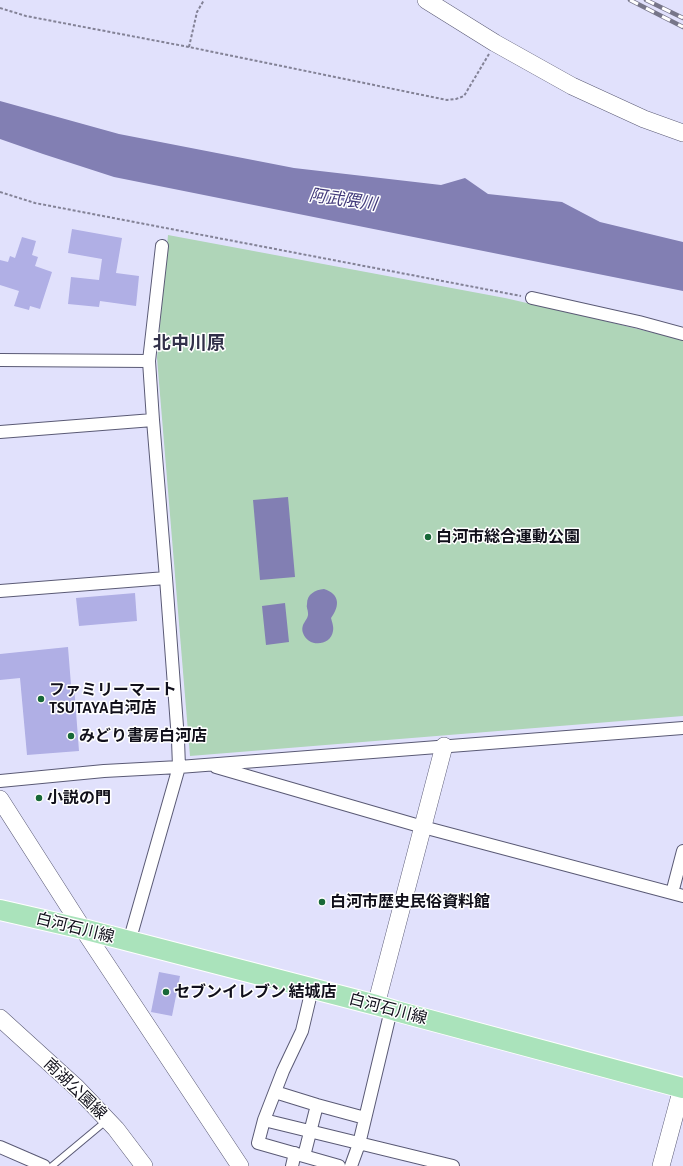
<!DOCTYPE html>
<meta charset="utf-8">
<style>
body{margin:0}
canvas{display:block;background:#e1e1fc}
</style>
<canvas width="683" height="1166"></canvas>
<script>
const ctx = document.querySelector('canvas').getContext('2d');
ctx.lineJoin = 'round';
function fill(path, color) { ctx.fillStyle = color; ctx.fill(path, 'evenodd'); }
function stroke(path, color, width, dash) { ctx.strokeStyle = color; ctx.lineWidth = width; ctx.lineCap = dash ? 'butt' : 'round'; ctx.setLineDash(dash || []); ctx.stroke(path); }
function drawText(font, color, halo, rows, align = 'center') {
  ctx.font = font + ' "Alegreya Sans","Noto Sans JP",sans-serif'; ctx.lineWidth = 3; ctx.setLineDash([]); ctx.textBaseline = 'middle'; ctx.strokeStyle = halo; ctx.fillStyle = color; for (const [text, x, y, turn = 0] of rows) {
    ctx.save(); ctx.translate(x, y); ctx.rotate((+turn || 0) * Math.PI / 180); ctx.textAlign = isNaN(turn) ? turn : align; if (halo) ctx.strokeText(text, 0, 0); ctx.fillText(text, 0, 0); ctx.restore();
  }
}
const green = new Path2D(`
 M168 235 505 298 601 320 683 340V716L190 756 157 358Z`);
const water = new Path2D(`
 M0 101 119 134 294 168 441 185 465 178 488 194 562 202 600 222 683 242V291L114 177 43 154 0 139Z
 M288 497 295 577 260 580 253 500Z
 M324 589C340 594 340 606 331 618 332 622 334 627 333 631 331 646 308 648 303 633 300 623 309 620 308 613 308 610 306 607 307 604 307 594 315 590 324 589Z
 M285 603 289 642 266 645 262 606Z`);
const building = new Path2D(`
 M72 229 122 238 116 273 139 276 136 306 100 301 99 307 68 304 71 277 99 280 102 259 68 253Z
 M22 237 36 241 32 255 38 257 35 266 52 272 40 309 30 306 29 310 14 306 19 291 0 285V260L8 262 10 256 15 258Z
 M135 593 137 621 79 626 76 598Z
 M68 647 71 685H74L79 751 27 755 20 678 0 680V654Z
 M159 972 180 976 172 1016 151 1012Z`);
const path = new Path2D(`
 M0 8 26 16 189 47 447 100 456 99 464 96 489 54
 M189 47 197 12 204 0
 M0 192 35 203 521 296`);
const lane = new Path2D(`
 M52 1166 106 1121`);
const street = new Path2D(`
 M532 298 639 322 683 334
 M0 360 149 361
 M0 432 153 420
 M0 591 166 578
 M216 767 423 827 683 896
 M0 781 104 771 179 767 683 728
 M672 893 683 851
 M129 942 179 767 178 740 166 578 153 420 149 361 162 246
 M312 989 302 1031 283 1071 264 1120 258 1143 339 1166
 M275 1092 317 1105 365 1118
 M264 1120 453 1166
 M0 1147 44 1166
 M304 1156 317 1105
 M292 1166 295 1153
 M351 1166 359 1144 391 1010`);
const secondary = new Path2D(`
 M426 0 495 43 572 86 644 119 683 133
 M0 799 83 929 240 1166
 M376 1005 444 746
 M0 1018 77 1088 116 1129 144 1166
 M661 1166 682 1088`);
const primary = new Path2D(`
 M0 910 83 929 376 1005 396 1011 683 1088`);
const rail = new Path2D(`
 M630 0 683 27
 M646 0 683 18`);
const markers = [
 [428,537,4,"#186838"],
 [41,699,4,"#186838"],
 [71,736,4,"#186838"],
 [39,798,4,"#186838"],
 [322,902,4,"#186838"],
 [166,992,4,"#186838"]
];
const poiNames = [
 ["白河市総合運動公園",436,537],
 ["ファミリーマート",49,690],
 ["TSUTAYA白河店",49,708],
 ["みどり書房白河店",79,736],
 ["小説の門",47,798],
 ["白河市歴史民俗資料館",330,902],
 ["セブンイレブン 結城店",174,992]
];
const streetNames = [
 ["白河石川線",75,928,14],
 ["白河石川線",388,1009,15],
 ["南湖公園線",75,1089,44]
];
const waterNames = [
 ["阿武隈川",343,200,8]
];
const quarterNames = [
 ["北中川原",189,344]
];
fill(green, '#afd5b8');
fill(water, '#827fb3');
fill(building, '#b0afe5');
stroke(lane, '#5a5a75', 8);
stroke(street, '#5a5a75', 14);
stroke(secondary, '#5a5a75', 18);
stroke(primary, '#fff', 22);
stroke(path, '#838296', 2, [3, 2]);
stroke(lane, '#fff', 6);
stroke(street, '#fff', 12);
stroke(secondary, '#fff', 17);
stroke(primary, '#aae3bb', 20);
stroke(rail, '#777689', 4.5);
stroke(rail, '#fff', 3, [9]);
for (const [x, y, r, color] of markers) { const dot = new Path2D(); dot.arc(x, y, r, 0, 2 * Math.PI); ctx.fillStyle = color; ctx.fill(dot); stroke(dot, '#fff', 1.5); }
drawText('bold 16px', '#11101b', '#fff', poiNames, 'left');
drawText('16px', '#11101b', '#fff', streetNames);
drawText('italic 17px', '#41397a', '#fff', waterNames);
drawText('bold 18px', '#313049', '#fff', quarterNames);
</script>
